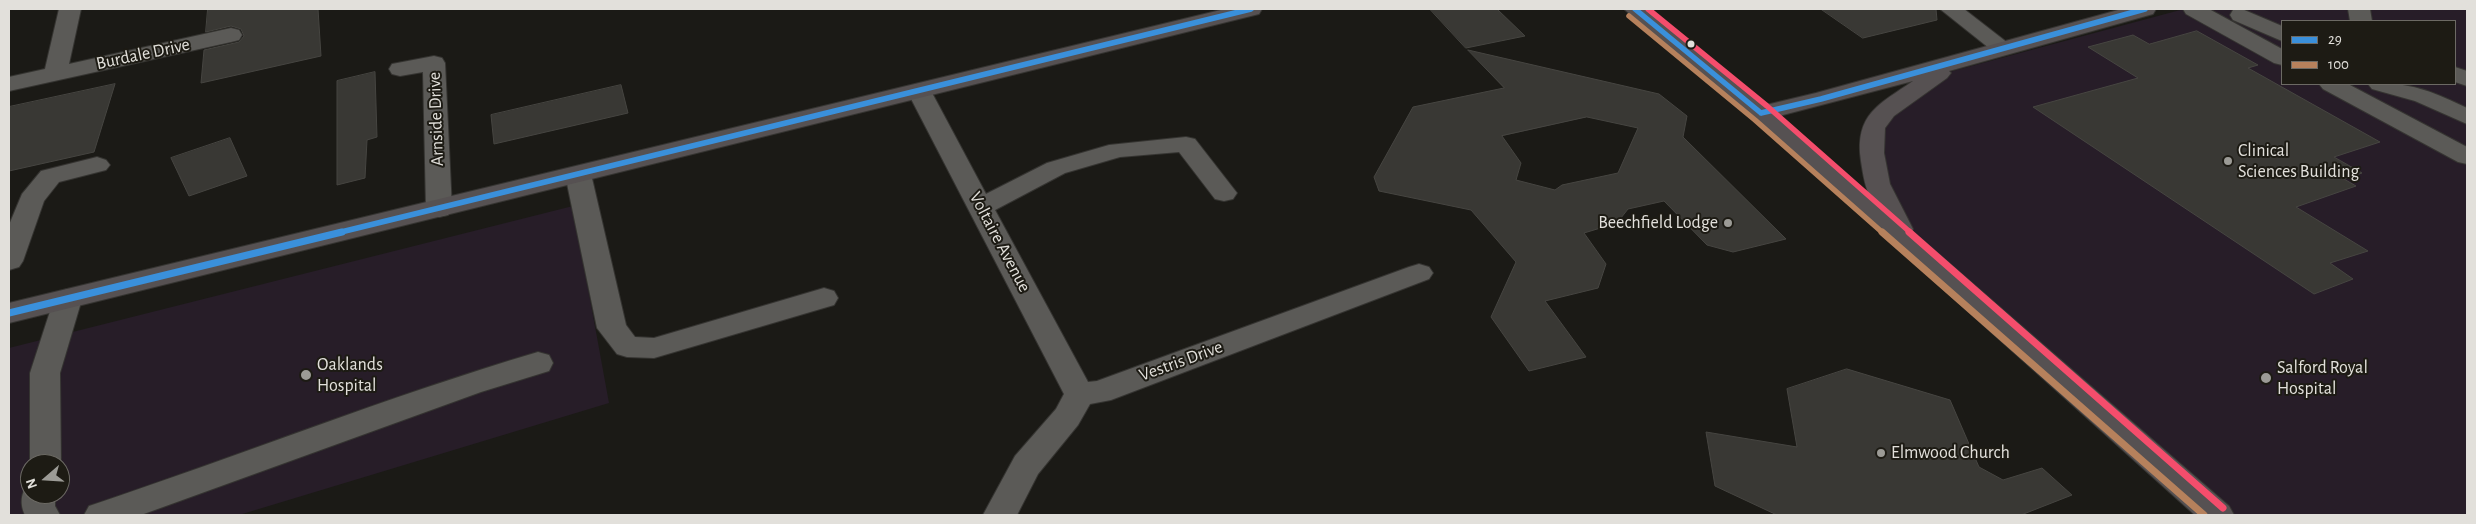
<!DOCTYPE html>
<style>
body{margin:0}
#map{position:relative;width:2476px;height:524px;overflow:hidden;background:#1b1a16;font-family:"Alegreya Sans",sans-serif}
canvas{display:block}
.frame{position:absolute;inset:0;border:10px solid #e2e0db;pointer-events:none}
.legend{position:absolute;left:2281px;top:20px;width:175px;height:65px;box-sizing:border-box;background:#1d1b14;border:1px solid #6c6a64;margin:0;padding:6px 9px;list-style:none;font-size:15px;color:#e2e0db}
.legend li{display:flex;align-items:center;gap:10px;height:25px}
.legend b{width:25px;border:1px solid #6c6a64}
.north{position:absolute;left:20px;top:454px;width:50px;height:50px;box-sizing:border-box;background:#1d1b14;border:1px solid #6c6a64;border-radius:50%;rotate:251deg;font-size:14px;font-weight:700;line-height:20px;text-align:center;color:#e2e0db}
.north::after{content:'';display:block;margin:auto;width:18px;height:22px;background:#9c9b96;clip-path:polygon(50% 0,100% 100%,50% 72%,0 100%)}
</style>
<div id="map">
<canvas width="2476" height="524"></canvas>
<div class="frame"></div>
<ul class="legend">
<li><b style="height:6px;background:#3a90db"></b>29</li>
<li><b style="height:6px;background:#b6815c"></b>100</li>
</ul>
<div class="north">N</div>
</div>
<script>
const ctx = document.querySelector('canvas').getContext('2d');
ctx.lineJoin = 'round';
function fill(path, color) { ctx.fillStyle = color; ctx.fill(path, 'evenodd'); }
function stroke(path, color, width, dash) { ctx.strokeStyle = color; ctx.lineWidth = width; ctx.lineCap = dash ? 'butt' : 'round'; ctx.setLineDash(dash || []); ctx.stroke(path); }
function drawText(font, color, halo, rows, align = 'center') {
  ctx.font = font + ' "Alegreya Sans",sans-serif'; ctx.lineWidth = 4; ctx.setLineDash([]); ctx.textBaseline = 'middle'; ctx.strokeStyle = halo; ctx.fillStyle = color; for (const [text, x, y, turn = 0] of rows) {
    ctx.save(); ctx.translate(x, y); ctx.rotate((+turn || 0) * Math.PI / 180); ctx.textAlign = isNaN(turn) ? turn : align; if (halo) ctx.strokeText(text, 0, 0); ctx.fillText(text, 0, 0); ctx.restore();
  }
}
const medical = new Path2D(`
 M2184 9H2467V515H2221L1909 241 1880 184 1881 128 1938 75ZM2282 21H2455V84H2282Z
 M573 206 609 403 239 515H9V348ZM30 464H60V494H30Z`);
const building = new Path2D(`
 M208 9H318L321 56 201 83 204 50 239 42 244 36 241 29 231 26 206 32Z
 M1430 9H1497L1525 36 1466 48Z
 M1821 9H1936L1937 20 1863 38Z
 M2197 31 2258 65 2248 68 2380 142 2334 157 2362 173 2344 179 2356 186 2296 207 2368 251 2330 263 2353 279 2314 294 2033 107 2138 78 2088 47 2133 35 2149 44Z
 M1468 50 1659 94 1687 116 1683 137 1786 239 1733 252 1707 245 1664 201 1628 209 1617 223 1584 233 1606 264 1598 288 1545 301 1586 357 1529 371 1491 317 1516 262 1471 210 1379 191 1374 177 1413 107 1504 88ZM1587 117 1638 128 1618 173 1562 185 1555 190 1516 180 1521 163 1502 136Z
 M375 72 377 137 367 140 365 178 337 185V81Z
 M115 84 94 152 9 171V107Z
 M621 85 628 113 494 144 491 115Z
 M230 138 247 176 189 196 171 158Z
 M1847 369 1950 400 1979 467 2003 480 2042 468 2072 495 2021 515H1777L1715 486 1706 432 1797 447 1787 389Z`);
const minor = new Path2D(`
 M59 9H81L69 64 231 28 239 30 242 35 239 40 231 42 9 91V77L45 69Z
 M1940 9H1964L2013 47 2010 52 2002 54 1994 52Z
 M2183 9H2209L2282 49V65L2274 63 2186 14Z
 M2242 9 2282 26V41L2233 20 2230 15 2233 10Z
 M2348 9H2370L2372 21H2350Z
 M434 56 442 58 445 63 452 209 448 215 439 217 430 215 426 209 423 72 400 76 392 74 389 69 392 64Z
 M2455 67 2467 71V86L2455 82Z
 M919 84 927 86 931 91 986 194 1047 163 1109 145 1186 137 1195 139 1237 193 1233 199 1224 201 1215 199 1179 152 1120 157 1065 173 995 210 1088 382 1097 381 1409 267 1419 264 1429 267 1433 273 1429 279 1111 400 1090 404 1078 425 1038 474 1017 515H983L1015 456 1056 409 1064 394 907 91 911 86Z
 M2319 84H2348L2467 147V164L2458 162 2323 89Z
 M2368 84C2408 81 2432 91 2467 108V124L2415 101 2372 89Z
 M97 157 106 160 110 165 106 170 59 182 44 201 23 261 19 267 9 270V225L22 194 41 171Z
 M578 166 587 169 591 174 626 325 635 337 654 338 824 288 834 291 838 298 834 305 654 358 627 357 617 354 597 328 565 174 569 169Z
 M68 289 78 292 82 299 60 373 61 464 60 466V464H30V466V373L54 299 58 292Z
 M538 352 549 355 553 363 549 371 481 392 141 515H84L89 506C239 456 386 397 538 352Z
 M30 484V494H55V506L60 515H25C20 505 20 491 30 484Z`);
const major = new Path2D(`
 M1225 9H1262L1259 14 9 323V303Z
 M1624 9H1648L1766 105 1816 93 2122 9H2156L2153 14 1949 71 1951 73 1947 78 1894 116 1885 128 1884 153 1890 184 1913 229 1912 231 2229 506 2234 515H2195L1753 118ZM1913 81C1880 104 1854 114 1861 161 1863 173 1864 183 1869 194L1779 116Z`);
const bus1Far1 = new Path2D(`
 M1635 9 1761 113
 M1761 113 1821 99 2145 9
 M337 233 1251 9`);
const bus1 = new Path2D(`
 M9 313 342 232`);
const bus2Far1 = new Path2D(`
 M1629 16 1755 120 1883 233`);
const bus2 = new Path2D(`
 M1882 232 2204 515`);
const bus3Far1 = new Path2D(`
 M1648 9 1767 106 1911 233`);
const bus3 = new Path2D(`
 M1909 232 2223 508`);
const markers = [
 [1691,44,4.5,"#e2e0db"],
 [2228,161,5,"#9c9b96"],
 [1728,223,5,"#9c9b96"],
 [306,375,6,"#9c9b96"],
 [2266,378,6,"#9c9b96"],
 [1881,453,5,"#9c9b96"]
];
const streetNames = [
 ["Burdale Drive",143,54,-12],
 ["Arnside Drive",436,119,-92],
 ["Voltaire Avenue",1000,242,62],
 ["Vestris Drive",1181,361,-20]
];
const poiNames = [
 ["Clinical",2238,151],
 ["Sciences Building",2238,172],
 ["Beechfield Lodge",1718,223,"right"],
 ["Oaklands",317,365],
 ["Hospital",317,386],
 ["Salford Royal",2277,368],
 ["Hospital",2277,389],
 ["Elmwood Church",1891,453]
];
fill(medical, '#271d28');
fill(building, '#393834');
stroke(building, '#464541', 1);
stroke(minor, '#353431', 2);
stroke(major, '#353431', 2);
fill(minor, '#5b5a57');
fill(major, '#565152');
stroke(bus1Far1, '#3a90db', 5.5);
stroke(bus1, '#3a90db', 7);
stroke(bus2Far1, '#b6815c', 5.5);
stroke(bus2, '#b6815c', 7);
stroke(bus3Far1, '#f44d6c', 5.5);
stroke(bus3, '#f44d6c', 7);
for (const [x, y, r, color] of markers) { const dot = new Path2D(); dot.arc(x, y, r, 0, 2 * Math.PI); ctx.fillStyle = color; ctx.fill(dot); stroke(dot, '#1d1b14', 2); }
drawText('18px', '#e2e0db', '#1d1b14', streetNames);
drawText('18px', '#e2e0db', '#1d1b14', poiNames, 'left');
</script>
